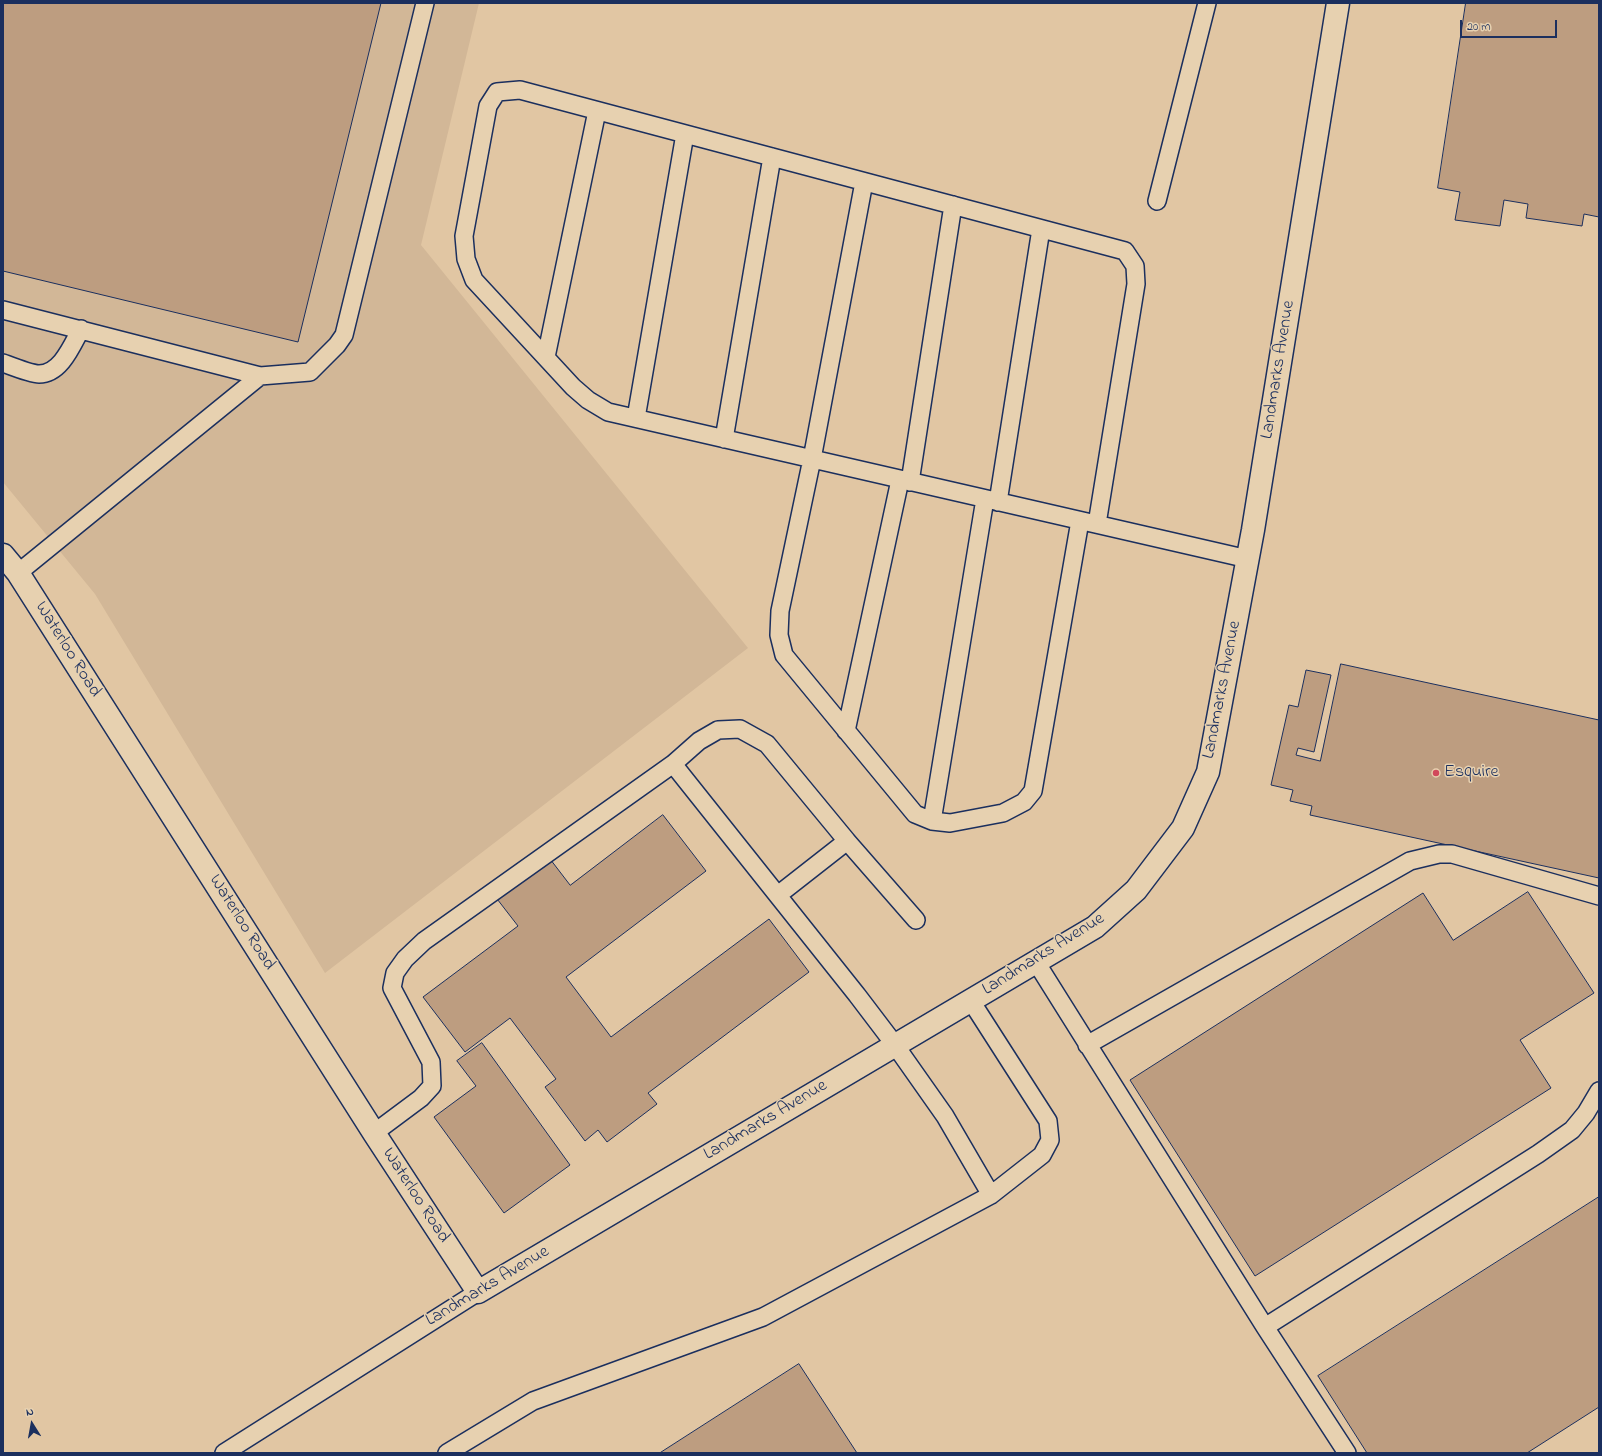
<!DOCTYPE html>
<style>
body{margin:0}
#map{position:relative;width:1602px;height:1456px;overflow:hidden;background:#e1c6a3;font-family:"Indie Flower",sans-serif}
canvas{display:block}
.frame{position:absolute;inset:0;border:4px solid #1b2f5e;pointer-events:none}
.north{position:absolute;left:12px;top:1404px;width:40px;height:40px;-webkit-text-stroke:3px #e7d1b0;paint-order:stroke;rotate:349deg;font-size:11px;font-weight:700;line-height:16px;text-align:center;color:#1b2f5e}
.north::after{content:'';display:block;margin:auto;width:14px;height:18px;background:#1b2f5e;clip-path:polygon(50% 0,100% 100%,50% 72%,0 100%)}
.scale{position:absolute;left:1460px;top:20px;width:97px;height:18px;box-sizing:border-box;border:2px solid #1b2f5e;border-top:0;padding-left:5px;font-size:12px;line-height:14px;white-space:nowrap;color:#1b2f5e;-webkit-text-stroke:3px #e7d1b0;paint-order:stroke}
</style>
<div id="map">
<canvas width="1602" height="1456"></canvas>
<div class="frame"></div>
<div class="north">N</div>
<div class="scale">20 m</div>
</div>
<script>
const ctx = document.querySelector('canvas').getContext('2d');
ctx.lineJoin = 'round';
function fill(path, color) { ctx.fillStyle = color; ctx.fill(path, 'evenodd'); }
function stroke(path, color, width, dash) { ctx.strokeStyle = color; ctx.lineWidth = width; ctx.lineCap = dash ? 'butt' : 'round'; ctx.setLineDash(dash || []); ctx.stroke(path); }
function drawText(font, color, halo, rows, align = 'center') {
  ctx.font = font + ' "Indie Flower",sans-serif'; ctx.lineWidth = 3; ctx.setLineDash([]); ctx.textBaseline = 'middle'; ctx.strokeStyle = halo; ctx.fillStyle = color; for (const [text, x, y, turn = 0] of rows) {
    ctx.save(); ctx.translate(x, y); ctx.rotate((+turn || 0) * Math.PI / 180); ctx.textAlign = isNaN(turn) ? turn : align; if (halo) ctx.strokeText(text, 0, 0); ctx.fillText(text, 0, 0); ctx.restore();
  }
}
const built = new Path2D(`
 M3 3H479L421 245 748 648 325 973 95 594 3 482Z`);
const building = new Path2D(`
 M3 3H381L298 342 3 271Z
 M1466 3H1599V217L1584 214 1582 226 1526 218 1528 204 1504 200 1500 226 1455 220 1460 192 1438 188Z
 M1341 664 1599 720V878L1310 815 1312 806 1290 801 1293 790 1271 785 1289 705 1298 707 1306 670 1331 675 1314 752 1298 748 1296 755 1320 761Z
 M663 815 706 871 566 977 611 1037 769 919 809 972 648 1093 657 1104 607 1142 598 1130 585 1141 545 1087 556 1079 510 1018 465 1052 423 997 518 926 494 895 547 855 570 885Z
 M1528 892 1594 993 1520 1040 1551 1088 1255 1276 1130 1080 1423 893 1453 940Z
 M482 1043 570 1165 504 1213 434 1117 476 1086 457 1061Z
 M1599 1197V1407L1527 1453H1367L1318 1376Z
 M799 1364 857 1453H660Z`);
const service = new Path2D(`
 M864 182 812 459 780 611 779 635 784 655 915 814 932 821 950 823 1003 813 1024 802 1033 791 1080 521
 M1157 201 1207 3
 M3 310 260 376 310 372 337 345 344 335 425 3
 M546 357 597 111
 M3 363C11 366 31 374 39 374 61 374 72 345 81 329
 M636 418 685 134
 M724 439 772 157
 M910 482 953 205
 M998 502 1041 229
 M1097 524 1136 284 1135 266 1125 251 520 90 497 92 488 106 464 236 466 259 474 280 573 387 588 400 608 412 1248 559
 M18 573 260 376
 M846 731 900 480
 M673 764 857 995 895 1045 945 1116 991 1195
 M932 821 985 499
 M778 895 847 841
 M1036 962 1265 1327 1347 1453
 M1087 1045 1410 861 1439 854H1452L1599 896
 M374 1133 421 1098 432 1086 431 1062 392 988 395 973 405 959 424 941 673 764 699 741 718 730 740 729 767 744 847 841 916 920
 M1265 1327 1538 1154 1572 1130 1586 1113 1599 1091
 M224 1453 478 1292
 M447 1453 533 1401 763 1317 991 1195 1042 1155 1050 1140 1048 1121 971 1001`);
const minor = new Path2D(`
 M3 555 18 573 374 1133 478 1292 1095 927 1136 890 1183 828 1208 772 1253 530 1338 3`);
const markers = [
 [1436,773,4,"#d1495b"]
];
const streetNames = [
 ["Landmarks Avenue",1279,370,-81],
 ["Waterloo Road",67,650,58],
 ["Landmarks Avenue",1223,690,-79],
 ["Waterloo Road",241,923,58],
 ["Landmarks Avenue",1044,955,-32],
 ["Landmarks Avenue",766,1121,-31],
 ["Waterloo Road",415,1196,57],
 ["Landmarks Avenue",488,1287,-31]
];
const poiNames = [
 ["Esquire",1444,773]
];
fill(built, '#d2b797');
fill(building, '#bd9d80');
stroke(building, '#1b2f5e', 1);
stroke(service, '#1b2f5e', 20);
stroke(minor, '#1b2f5e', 25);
stroke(service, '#e7d1b0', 17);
stroke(minor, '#e7d1b0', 22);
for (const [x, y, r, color] of markers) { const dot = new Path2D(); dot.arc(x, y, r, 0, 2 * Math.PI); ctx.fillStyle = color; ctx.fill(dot); stroke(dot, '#e7d1b0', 1.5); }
drawText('18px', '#1b2f5e', '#e7d1b0', streetNames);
drawText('18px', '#1b2f5e', '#e7d1b0', poiNames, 'left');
</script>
